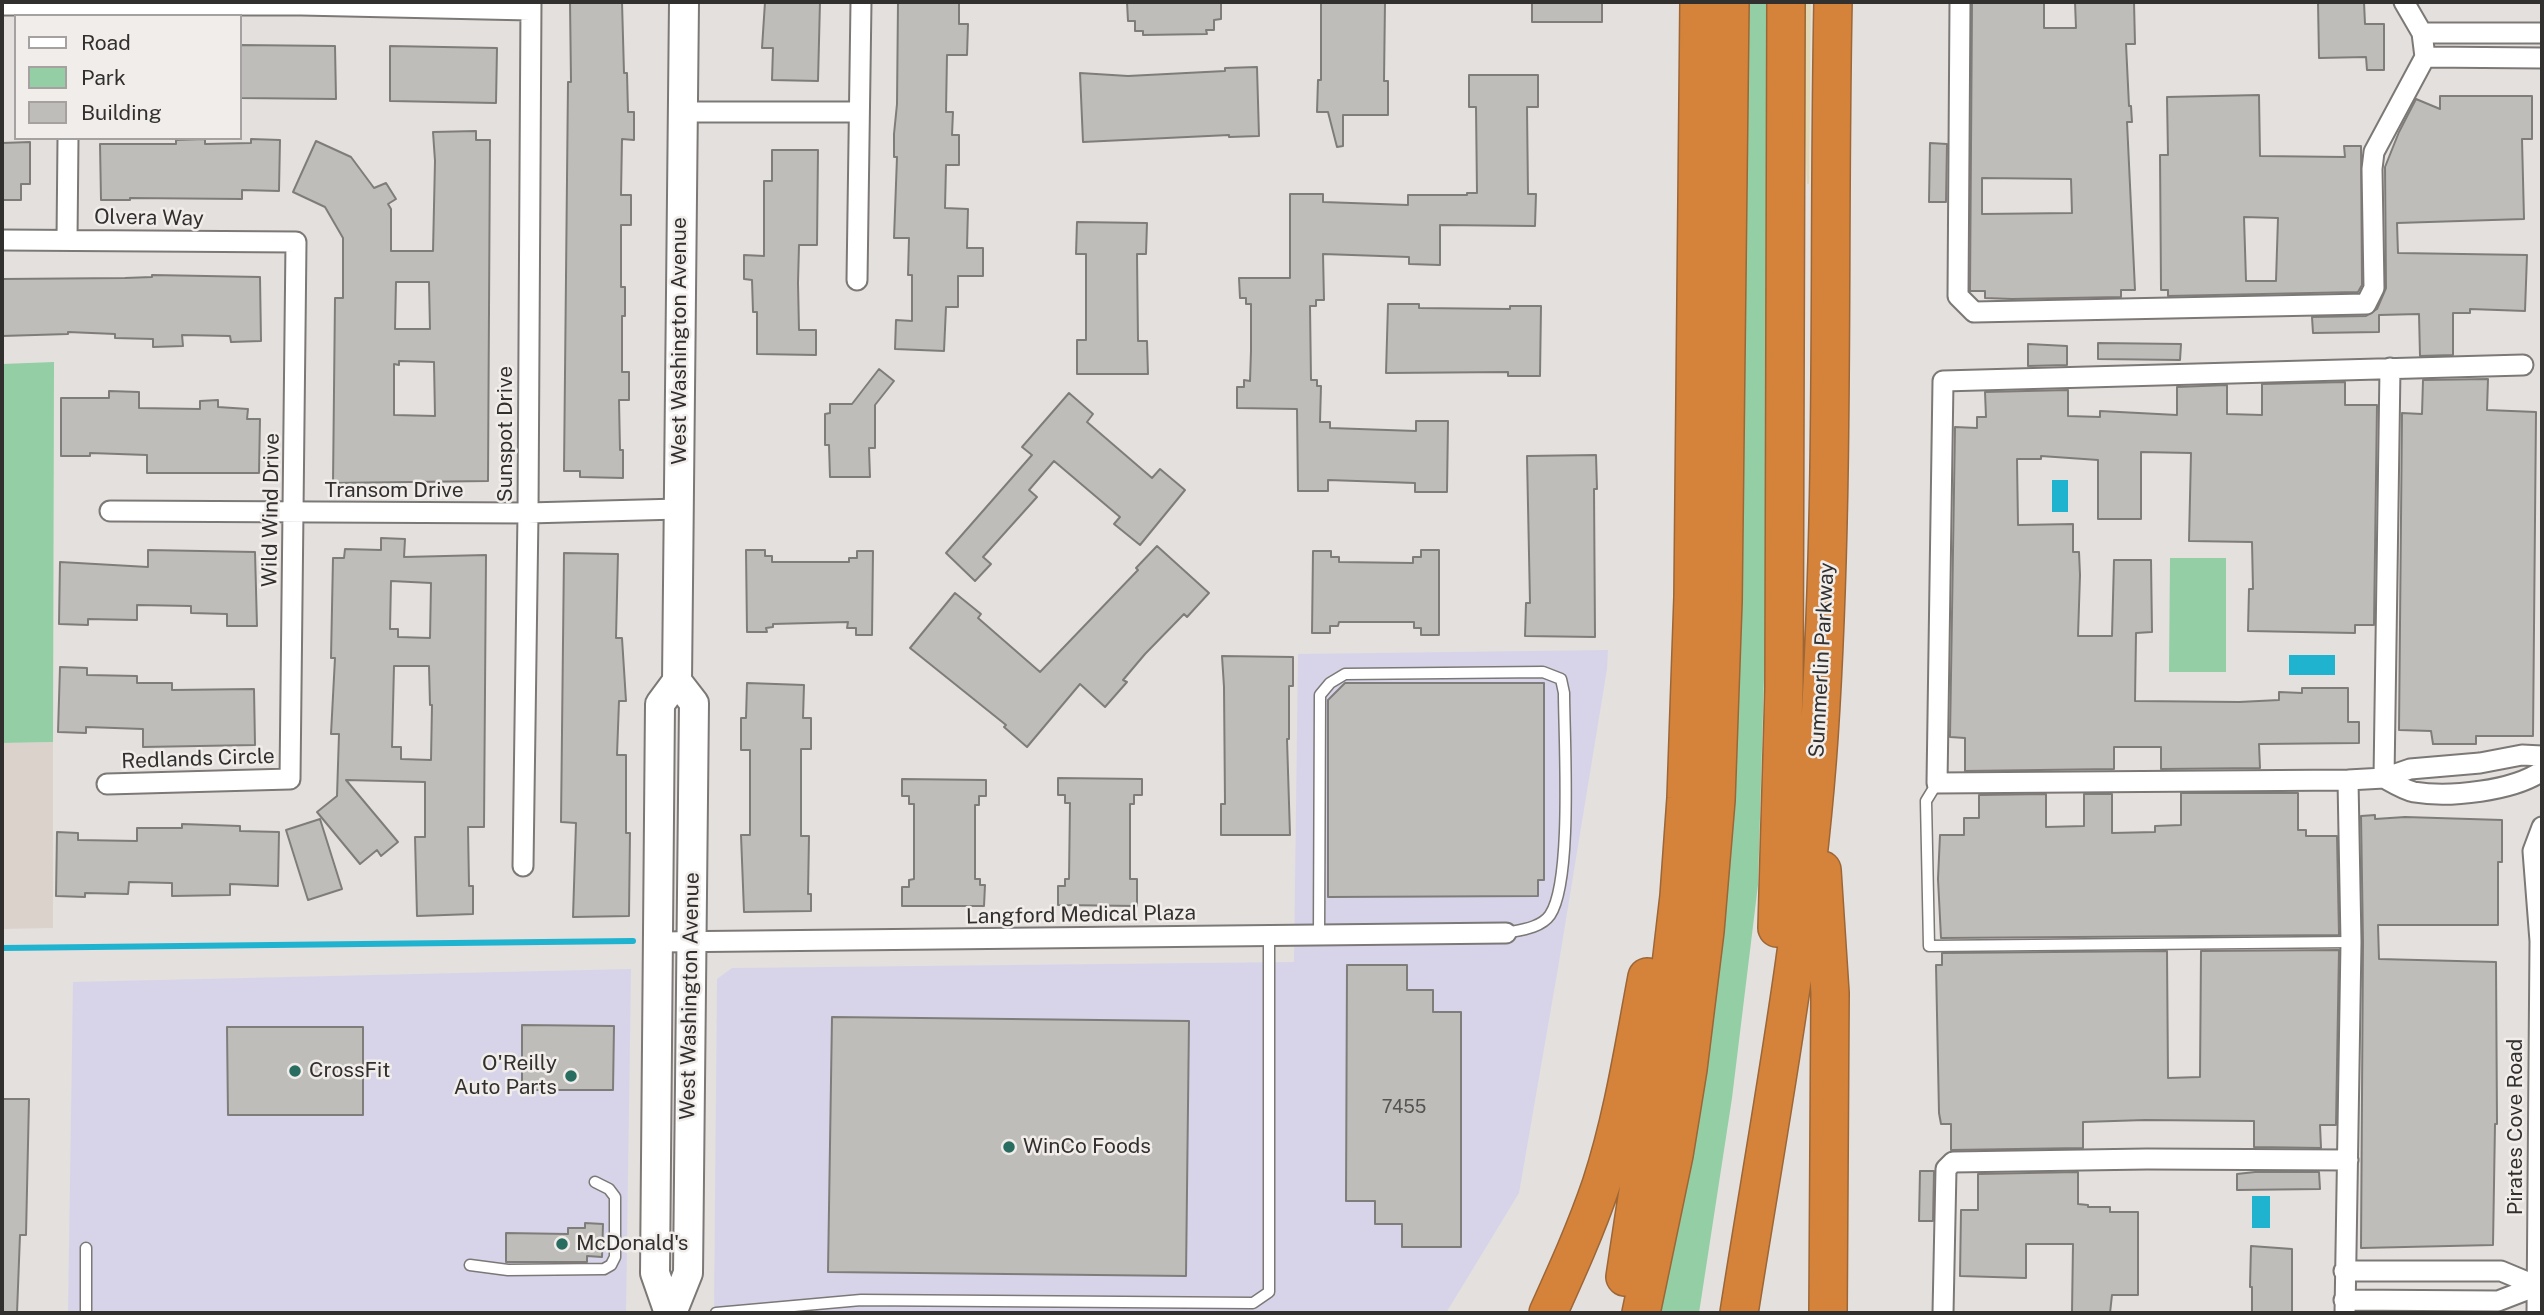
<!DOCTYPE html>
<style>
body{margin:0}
#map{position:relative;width:2544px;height:1315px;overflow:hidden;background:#e4e0de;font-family:"Public Sans",sans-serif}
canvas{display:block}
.frame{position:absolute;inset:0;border:4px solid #31302f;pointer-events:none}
.legend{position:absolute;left:14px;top:14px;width:228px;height:126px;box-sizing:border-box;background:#f1edeb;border:2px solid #a4a1a0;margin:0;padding:9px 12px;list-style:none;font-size:21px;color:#31302f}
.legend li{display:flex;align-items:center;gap:14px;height:35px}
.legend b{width:35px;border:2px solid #a4a1a0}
</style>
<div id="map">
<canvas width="2544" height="1315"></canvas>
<div class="frame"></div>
<ul class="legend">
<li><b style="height:9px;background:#fff"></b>Road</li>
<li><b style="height:19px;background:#93cea5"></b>Park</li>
<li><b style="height:19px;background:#bfbdb9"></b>Building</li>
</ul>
</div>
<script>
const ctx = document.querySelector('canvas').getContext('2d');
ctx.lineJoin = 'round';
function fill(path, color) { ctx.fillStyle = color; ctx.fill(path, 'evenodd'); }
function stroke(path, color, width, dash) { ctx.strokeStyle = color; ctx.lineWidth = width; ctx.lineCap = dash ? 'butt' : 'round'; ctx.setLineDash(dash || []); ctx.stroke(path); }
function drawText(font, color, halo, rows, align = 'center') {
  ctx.font = font + ' "Public Sans",sans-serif'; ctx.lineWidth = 5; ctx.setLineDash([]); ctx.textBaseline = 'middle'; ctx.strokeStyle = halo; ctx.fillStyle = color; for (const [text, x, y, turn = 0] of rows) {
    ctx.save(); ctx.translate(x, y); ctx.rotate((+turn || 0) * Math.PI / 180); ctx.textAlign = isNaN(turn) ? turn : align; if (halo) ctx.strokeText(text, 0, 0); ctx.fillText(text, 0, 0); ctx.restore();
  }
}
const commercial = new Path2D(`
 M1608 650 1607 669 1558 968 1519 1193 1446 1313H714L717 979 732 968 1294 962 1298 654Z
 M631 969 626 1313H68L73 982Z`);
const built = new Path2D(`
 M53 742V928L2 929V743Z`);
const green = new Path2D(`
 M1745 2H1770V471L1758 885 1732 1098 1699 1313H1661L1690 1152Z
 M54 362 53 742 2 743V364Z
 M2170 558H2226V672H2169Z`);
const sand = new Path2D(`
 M1800 2H1811L1809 184H1807Z`);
const water = new Path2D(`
 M2052 480H2068V512H2052Z
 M2289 655H2335V675H2289Z
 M2252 1196H2270V1228H2252Z`);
const stream = new Path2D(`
 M2 948 633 941`);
const building = new Path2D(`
 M570 2H622L624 73H627L628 112H634V140L622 139 621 195H631V225H621V287H625V316H622V372H629V400H619L620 450H623V478L580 477V471H564L568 82H571Z
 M765 2H820L818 81 772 80 773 48H762Z
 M898 2H959V24H968L967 55H947L946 112H953L952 135H959V165H946L945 208 968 209 967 248H983V276H958V307H946L944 351 895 349 896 320 912 321V275H908L909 238H894L897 157H894V134L897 104Z
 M1127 2H1221V19L1214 20V30H1206L1207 34 1143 35V31H1135V21H1128Z
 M1321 2H1385L1384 81H1388V115H1343V146L1337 147 1328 112H1317L1318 80H1321Z
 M1532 2H1602V22H1532Z
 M1972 2H2044V28H2076L2075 2H2134L2135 44H2126L2129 106H2131L2132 122H2127L2135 290H2121V297L2012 299 1985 298V291H1970ZM1982 178 2071 179 2072 213 1982 214Z
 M2318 2H2364L2365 24H2384V70H2367L2366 57 2319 58Z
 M240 45 335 46 336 99 240 98Z
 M390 46 497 48 496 103 390 101Z
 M1257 67 1259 136 1229 137V135L1083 142 1080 73 1128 76 1225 71V68Z
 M1469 75H1538V107H1527L1528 194H1536L1535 226 1440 225V265L1409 264V257L1323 254 1324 300H1316V306H1310L1311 380H1317V386H1321L1320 422H1330V428L1416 431V421H1448L1447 492H1415V483L1328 480V491H1298L1297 409 1237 408V387H1244V380L1250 381 1251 351V304H1246V298H1240L1239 278H1290V194H1323V202L1408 205V195H1467V193H1477L1476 107H1469Z
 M2259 95 2260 156 2345 157 2344 146H2361L2362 285 2358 292 2168 296V290H2161L2160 155H2168L2167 97ZM2244 217 2278 218 2276 281H2246Z
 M2440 96H2532V139H2522L2524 219 2397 223 2398 253 2527 255 2525 311 2470 309V313H2453V355L2420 356 2419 314 2379 315V332L2313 333 2312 317 2366 316 2377 309 2386 288 2385 167 2399 132 2416 99 2440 109Z
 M476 131V140H490L488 481 333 483 335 298H343V238L325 207 293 192 316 141 351 157 374 188 386 183 396 199 388 204 391 209V251H433L435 161 433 132ZM396 282H429L430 329H395ZM399 361 434 362 435 416 394 415V364L399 365Z
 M205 139V144L251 143V139L280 140 279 191 242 190V199L130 198V200H101L100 144H176V140Z
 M30 142V184H21V200H2V143Z
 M1930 143 1947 144 1946 202H1929Z
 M772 150H818L817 245H799L798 283 799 330H816V355L757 354V312H753L752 280 744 279V255L764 256V181H772Z
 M1077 222 1147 223 1146 254H1137L1138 341H1147L1148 374H1077V340H1086V254H1076Z
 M152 275 260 277 261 341 231 342 230 336 182 335 183 346 153 347V339L115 338V334L68 332V334L2 336V279L125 278 152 277Z
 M1388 304H1419V308L1510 309V306H1541L1540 376H1508V372L1386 373Z
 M2098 343 2181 344 2180 360 2098 359Z
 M2028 344 2067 346V365L2028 366Z
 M879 369 894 381 875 405V448H869L870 477H830L829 445H825V414L830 413V404H852Z
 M2488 379 2487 410 2536 412 2533 736H2476V744H2433L2431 731 2399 730 2402 413 2422 414 2423 380Z
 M2345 382V405H2377L2374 625H2355V633L2248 631 2249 589H2253L2252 542 2189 541 2191 453 2141 452V519H2098V460L2041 456V459H2017L2018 525 2073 524V552H2079L2080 575 2078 636H2112L2114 560H2151L2152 632 2136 633 2135 701 2239 702 2279 700V692L2302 693V688H2348V722H2359V743L2259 744 2260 768 2161 769V747H2114V769L1965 771V738L1950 737 1955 427 1977 428V417H1986L1985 392 2068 390V416L2100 417V411L2177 415V387L2227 385V414L2262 415V384Z
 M109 391 139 392V408L200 409V401L218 400V407L248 409 247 419H260L259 473H147V455L90 453V456H61V398H109Z
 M1069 393 1093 414 1087 422 1152 478 1160 469 1185 490 1140 545 1114 524 1120 517 1054 461 1029 490 1037 497 983 557 991 564 975 581 946 553 1032 455 1022 447Z
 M1596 455 1597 489H1594L1595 637 1525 636 1526 603H1530L1527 456Z
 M381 538 405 539 404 557 486 555 484 827H468L469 886H473V914L417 916 415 837H425V782L346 780 398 842 381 856 377 850 360 864 317 812 337 796 339 734H331L335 658H331L333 558H344L345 549 381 550ZM391 581 431 583 430 638 398 637V629H390ZM394 666H429L430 705H432L431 760 401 759V747H392Z
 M1157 546 1209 593 1187 617 1184 614 1145 654 1123 680 1127 682 1105 707 1080 684 1027 747 1004 727 1006 725 910 648 955 593 981 614 978 618 1040 672 1138 570 1136 568Z
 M148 550 255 552 257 626H227V614L191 613V606L137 605V620L88 619V625L59 624 60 562 148 567Z
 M746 550H765V556H772V562H849V558H857V551H873L872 635H856V628H847L848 622 773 624V627L766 628 767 632H747Z
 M1421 550H1439V635H1421V628H1414V622H1339L1338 626H1330V633H1312L1313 551H1331V557H1339V562L1413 563V557H1421Z
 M564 553 618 554 616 638H622L626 701H619L617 755H626V833H630L629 916 573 917 576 823 561 822Z
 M1222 656 1293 657V686H1289V739H1287L1290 835H1221V804H1225L1224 687Z
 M60 667 87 668V675L137 676V683H172V690L254 689 255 745 143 747V729L86 727V733L58 732Z
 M747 683 804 685 803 718H811V749H801V836H809L808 894H811V911L744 912 741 835H750V750H741V718H746Z
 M1345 683H1544V880H1538V896L1328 897V700Z
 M1058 778 1142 779V795H1134V804H1130V879H1137V906L1058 905V886H1065V879H1069L1070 803H1065V795H1058Z
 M902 779 986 780V796H979V805H975V879H980V885H985L984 906H902V887H909V880L914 879V804H909V796H902Z
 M2181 793H2298V830H2306V836H2337L2339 935 1941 938 1938 879 1940 835H1964V818H1979V795L2046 794V827L2084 826V794H2112V833L2155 832V826L2181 825Z
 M2375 815V819L2405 817 2502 820V862H2498V925H2378L2379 959 2496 962 2497 1124H2495L2493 1245 2361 1248 2363 942 2361 816Z
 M320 819 342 889 308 900 286 830Z
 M182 824 240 826V831L279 832 278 886 230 884V895L172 896V883L129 882 128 894 85 893V897L56 896 57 832 78 833V840L137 841V828H182Z
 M2339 950 2336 1125H2320L2321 1148 2254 1147V1121L2145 1120 2083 1122V1148L1951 1150V1124H1941L1939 1113 1936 965H1942V953L2167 951 2168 1078 2200 1077 2201 951Z
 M1347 965H1407V990H1433V1012H1461V1247H1402V1224H1375V1201H1346Z
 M832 1017 1189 1021 1186 1276 828 1272Z
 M522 1025 614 1026 613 1090H522Z
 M227 1027H363V1115H228Z
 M2 1099H29L26 1235H20L17 1313H2Z
 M1920 1171H1934L1933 1221H1919Z
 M2078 1172V1204L2088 1205V1207H2110V1212H2138V1295H2112L2110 1313H2072L2073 1244H2026V1278L1960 1276 1961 1210H1978V1174Z
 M2255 1172H2319L2320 1189 2237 1190V1174Z
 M585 1223 603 1224 602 1257 587 1256V1262H506V1233L568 1234V1228H585Z
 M2251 1246 2292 1249V1313H2252V1287H2250Z`);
const service = new Path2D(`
 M1937 783 1926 801 1929 946 2351 942
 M1319 934 1320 695 1330 683 1345 674 1543 672 1561 679 1564 693C1564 738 1573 881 1550 915 1541 928 1520 930 1506 933
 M470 1265 508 1270 604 1269 611 1265 615 1257V1197L609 1189 595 1182
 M86 1313V1248
 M716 1313 861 1300 1253 1303 1269 1292V935`);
const minor = new Path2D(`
 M1960 2 1958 296 1974 312 2366 304 2374 288 2372 169 2374 152 2425 57 2422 33 2404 2
 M2 5H301L530 10
 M2422 33H2542
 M2425 57 2542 58
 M681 112H859
 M2 240 296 242 290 779 107 784
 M67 240 68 138
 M857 280 861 2
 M2523 365 1943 381 1937 783 2348 780 2384 778 2410 769 2480 763 2522 755 2542 756
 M110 511 528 513 679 509
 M2384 778 2390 368
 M2384 778C2393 783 2404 790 2414 792 2449 798 2513 791 2542 771
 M523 866 528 513 531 2
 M658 942 1506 933
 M2344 1271H2501L2537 1286
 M2344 1300 2498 1301 2537 1286
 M1943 1313 1946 1169 1953 1162 2147 1159 2348 1160
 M2345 1313 2351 942 2348 780
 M2537 1313 2540 941 2533 851 2542 827`);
const secondary = new Path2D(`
 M669 1313 655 1273 660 704 677 681 684 2
 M672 1313 688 1273 694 703 677 681`);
const motorway = new Path2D(`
 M1822 870 1830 993 1828 1313
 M1777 928 1784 689 1786 2
 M1625 1277 1667 999 1679 896 1686 798 1693 597 1699 2
 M1548 1313C1567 1271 1586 1229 1601 1185 1623 1118 1634 1046 1647 977
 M1641 1313 1674 1155 1688 1069 1705 931 1716 800 1723 601 1730 2
 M1739 1313C1769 1122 1806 930 1819 736 1835 492 1828 246 1833 2`);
const markers = [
 [295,1071,7,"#296d61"],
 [571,1076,7,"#296d61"],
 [1009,1147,7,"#296d61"],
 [562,1244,7,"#296d61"]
];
const numberNames = [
 ["7455",1404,1107]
];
const streetNames = [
 ["Olvera Way",149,218,1],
 ["West Washington Avenue",680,341,-90],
 ["Sunspot Drive",506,434,-90],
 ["Transom Drive",394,491],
 ["Wild Wind Drive",271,510,-89],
 ["Summerlin Parkway",1822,660,-87],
 ["Redlands Circle",198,759,-2],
 ["Langford Medical Plaza",1081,915,-1],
 ["West Washington Avenue",690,996,-89],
 ["Pirates Cove Road",2516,1127,-90]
];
const poiNames = [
 ["O'Reilly",557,1064,"right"],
 ["Auto Parts",557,1088,"right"],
 ["CrossFit",309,1071],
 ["WinCo Foods",1023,1147],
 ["McDonald's",576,1244]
];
fill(commercial, '#d7d4ea');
fill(built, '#dcd2cc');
fill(green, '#93cea5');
fill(sand, '#e1d7b3');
fill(water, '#1fb3d0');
stroke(stream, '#1fb3d0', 6);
fill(building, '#bfbdb9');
stroke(building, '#7f7d7a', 2);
stroke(service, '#7c7876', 13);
stroke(minor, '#7c7876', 23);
stroke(secondary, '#7c7876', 32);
stroke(motorway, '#9c6636', 40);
stroke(service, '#fff', 10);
stroke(minor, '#fff', 19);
stroke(secondary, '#fff', 28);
stroke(motorway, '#d5833a', 37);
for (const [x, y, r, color] of markers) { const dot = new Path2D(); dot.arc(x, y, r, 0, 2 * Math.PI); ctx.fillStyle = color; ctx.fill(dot); stroke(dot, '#f1edeb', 2.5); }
drawText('18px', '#545352', null, numberNames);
drawText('21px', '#31302f', '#f1edeb', streetNames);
drawText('21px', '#31302f', '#f1edeb', poiNames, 'left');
</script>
